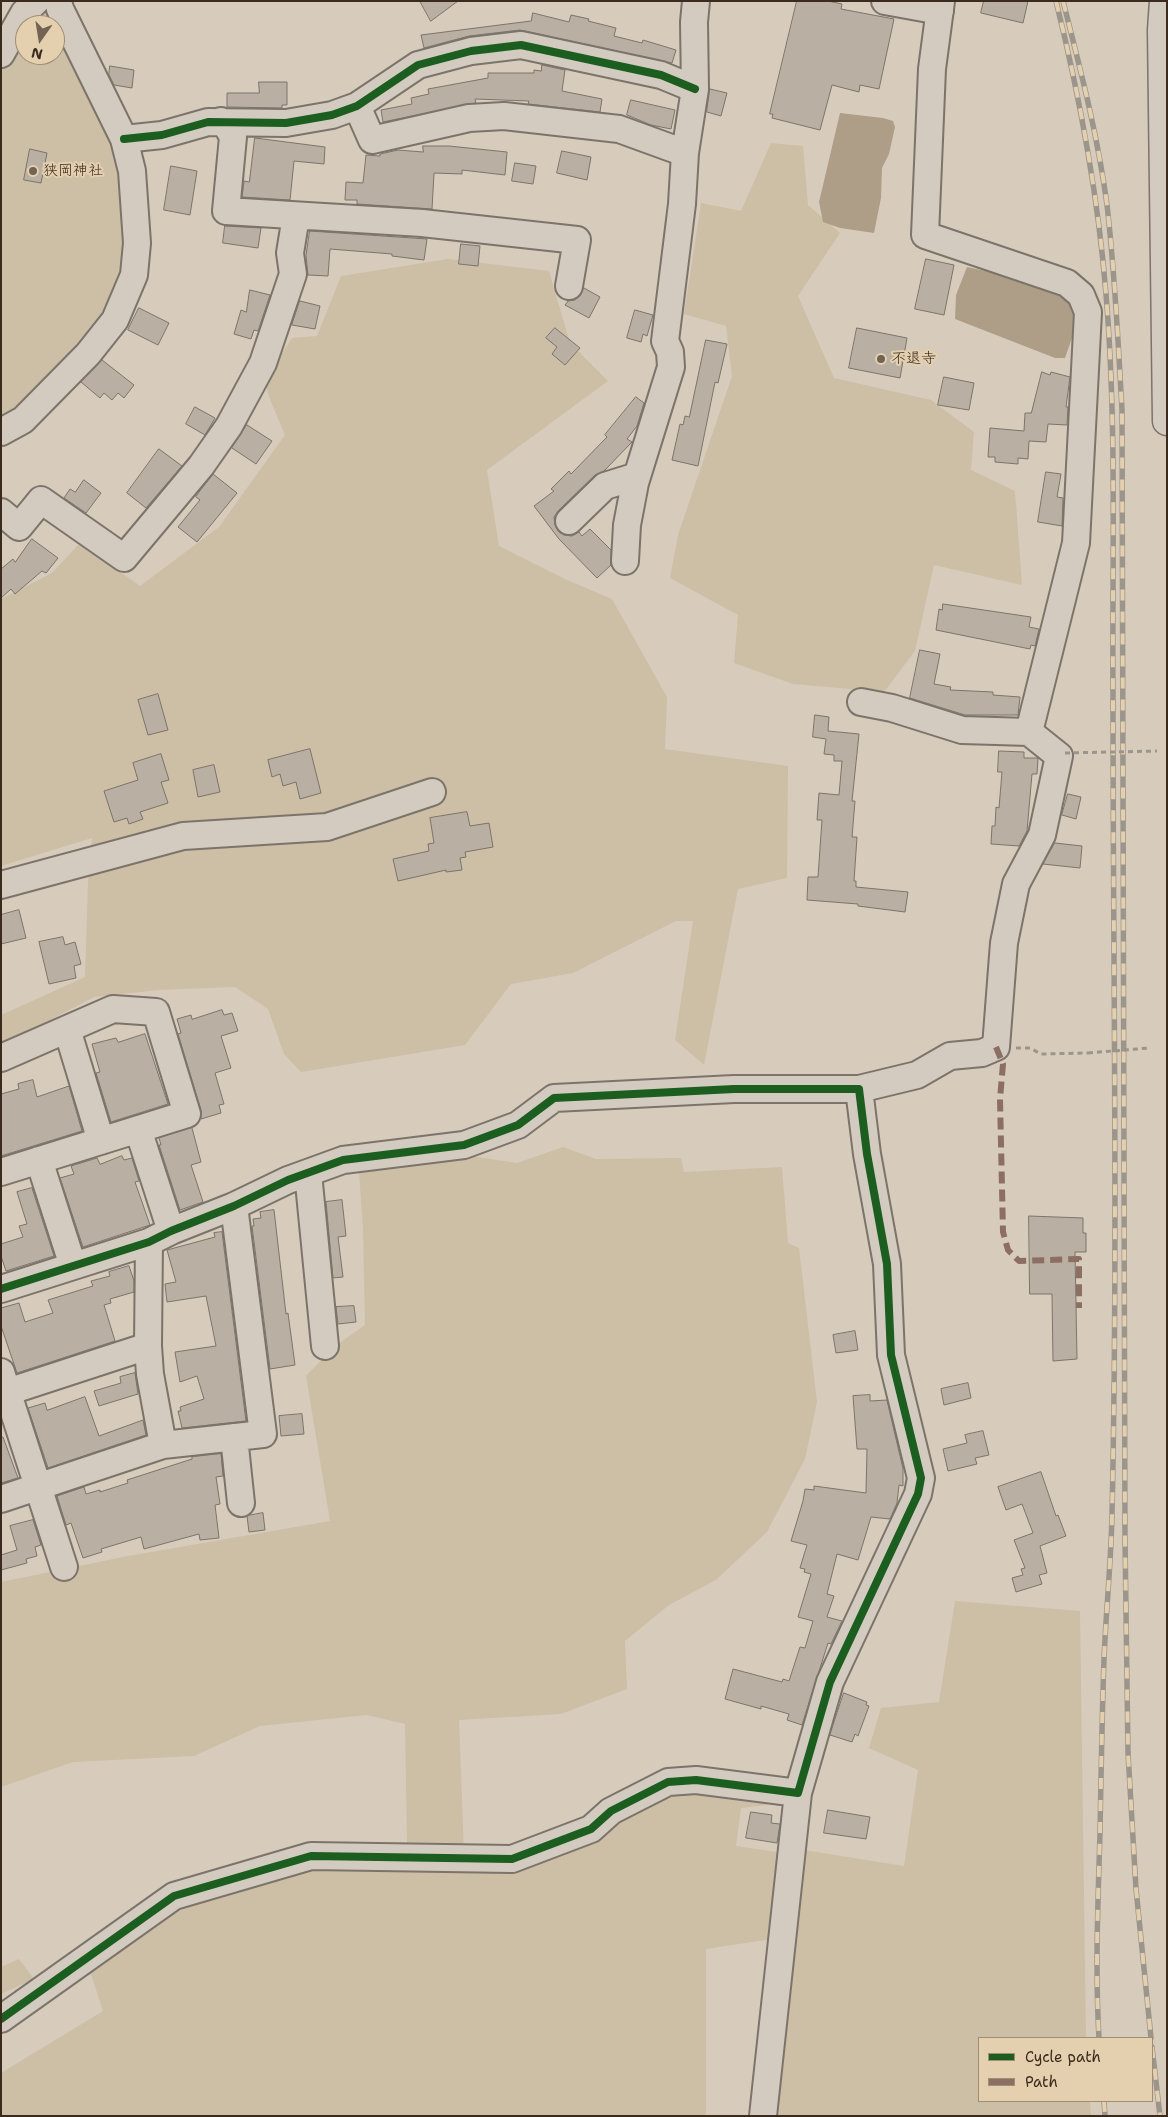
<!DOCTYPE html>
<meta charset="utf-8">
<style>
body{margin:0}
#map{position:relative;width:1168px;height:2117px;overflow:hidden;background:#d7ccbb;font-family:"Shantell Sans",sans-serif}
canvas{display:block}
.frame{position:absolute;inset:0;border:2px solid #3b2a1e;pointer-events:none}
.legend{position:absolute;left:978px;top:2037px;width:175px;height:65px;box-sizing:border-box;background:#e4d0ae;border:1px solid #a08e74;margin:0;padding:6px 9px;list-style:none;font-size:15px;color:#3b2a1e}
.legend li{display:flex;align-items:center;gap:10px;height:25px}
.legend b{width:25px;border:1px solid #a08e74}
.north{position:absolute;left:15px;top:15px;width:50px;height:50px;box-sizing:border-box;background:#e4d0ae;border:1px solid #a08e74;border-radius:50%;rotate:193deg;font-size:14px;font-weight:700;line-height:20px;text-align:center;color:#3b2a1e}
.north::after{content:'';display:block;margin:auto;width:18px;height:22px;background:#726355;clip-path:polygon(50% 0,100% 100%,50% 72%,0 100%)}
</style>
<div id="map">
<canvas width="1168" height="2117"></canvas>
<div class="frame"></div>
<ul class="legend">
<li><b style="height:6px;background:#1b5e20"></b>Cycle path</li>
<li><b style="height:6px;background:#8d6e63"></b>Path</li>
</ul>
<div class="north">N</div>
</div>
<script>
const ctx = document.querySelector('canvas').getContext('2d');
ctx.lineJoin = 'round';
function fill(path, color) { ctx.fillStyle = color; ctx.fill(path, 'evenodd'); }
function stroke(path, color, width, dash) { ctx.strokeStyle = color; ctx.lineWidth = width; ctx.lineCap = dash ? 'butt' : 'round'; ctx.setLineDash(dash || []); ctx.stroke(path); }
function drawText(font, color, halo, rows, align = 'center') {
  ctx.font = font + ' "Shantell Sans","Klee One",sans-serif'; ctx.lineWidth = 4; ctx.setLineDash([]); ctx.textBaseline = 'middle'; ctx.strokeStyle = halo; ctx.fillStyle = color; for (const [text, x, y, turn = 0] of rows) {
    ctx.save(); ctx.translate(x, y); ctx.rotate((+turn || 0) * Math.PI / 180); ctx.textAlign = isNaN(turn) ? turn : align; if (halo) ctx.strokeText(text, 0, 0); ctx.fillText(text, 0, 0); ctx.restore();
  }
}
const green = new Path2D(`
 M46 1H54L83 84 116 144 123 168 127 255 119 292 110 312 74 355 14 410 1 420V68C6 62 11 56 15 49 24 32 25 9 46 1ZM25 25H55V55H25Z
 M771 143 803 146 808 205 840 233 798 296 834 378 931 400 974 432 971 470 1015 491 1022 585 934 565 915 651 884 692 793 684 734 663 738 615 670 578 678 535 732 376 726 326 684 314 701 203 741 211Z
 M448 259 549 271 570 343 608 381 487 470 499 546 567 580 612 599 667 697 665 749 788 766 787 878 738 889 704 1065 675 1040 693 921H676L573 973 511 984 465 1045 301 1072 284 1054 268 1009 235 987 159 990 94 997 1 1046V1015L85 977 88 883 92 838 1 866V599L52 573 80 543 140 586 219 527 285 435 271 402 264 381 292 338 317 336 341 276Z
 M563 1147 596 1159 681 1158 684 1172 782 1167 788 1243 799 1248 817 1402 805 1459 767 1532 716 1580 669 1605 625 1641 627 1689 561 1714 459 1720 464 1852 407 1846 405 1724 367 1715 260 1726 194 1756 73 1762 1 1787V1582L128 1556 330 1521 306 1376 335 1346 365 1325 363 1230 359 1172 465 1155 517 1163Z
 M955 1601 1080 1611 1086 2038H979V2101H1090L1091 2116H768L798 1849 904 1866 918 1770 869 1748 881 1708 939 1702Z
 M674 1787 791 1802 741 1808 736 1846 784 1853 772 1939 706 1949V2116H1V2073L103 2011 88 1965 185 1896 318 1859H546L577 1848 615 1816Z
 M19 1959 34 1979 1 1994V1967Z`);
const water = new Path2D(`
 M840 113 883 118 893 121 895 127 889 154 882 168 881 198 874 233 840 228 823 222 819 202Z
 M967 267 1041 283 1078 299 1074 332 1065 358H1055L955 319 956 295Z`);
const building = new Path2D(`
 M420 1H458L431 21Z
 M797 1H828L842 4 841 9 894 19 879 89 860 85 859 92 832 85 820 130 772 118 773 114H770Z
 M984 1H1028L1023 23 981 13Z
 M533 13 569 22 571 15 589 19 588 21 616 28 614 36 642 43 643 40 676 50 672 63 520 30 469 36 424 48 421 35 531 21Z
 M542 65 565 70 562 91 602 99 600 112 528 104 529 101 475 99 476 103 383 122 381 110 412 104 411 98 429 94 428 89 488 78V73H534V70L541 71Z
 M110 66 134 70 132 88 114 85 109 75Z
 M259 82H287V105H282V108L227 107V93H259Z
 M710 89 727 93 721 116 707 112Z
 M631 100 675 110 671 129 651 125 627 115Z
 M255 138 325 147 324 164 294 161 290 200 242 197 244 181 249 182Z
 M423 146H449L507 152 505 175 462 170V174L434 173 432 209 357 204V200H345L346 182 363 183 366 155 380 156V154L398 150 423 152Z
 M30 149 47 153 41 183 24 180Z
 M562 151 591 157 587 180 557 173Z
 M515 163 536 166 533 184 512 181Z
 M171 166 197 171 190 215 164 210Z
 M225 226 261 228 258 248 223 243Z
 M310 231 427 239 424 260 392 256V254L330 249 328 276 308 275 306 256Z
 M461 244 480 246 478 266 459 264Z
 M926 259 954 265 944 315 915 309Z
 M584 288 600 297 589 318 565 305 568 301 575 300 580 296Z
 M250 290 270 295 258 331 254 330 251 339 234 334 241 310 246 312Z
 M300 301 320 306 315 329 292 325Z
 M139 308 169 323 158 345 128 330Z
 M635 310 653 315 647 336 643 334 641 342 627 338Z
 M555 328 580 348 565 365 552 354 557 347 546 338Z
 M857 328 907 338 900 378 849 368Z
 M706 340 727 344 718 383 715 382 698 466 672 460 680 424 683 425 685 416 689 417Z
 M102 360 134 385 124 398 118 393 112 400 104 393 100 398 81 382Z
 M1042 372 1050 375 1051 372 1070 377 1066 407H1068L1067 425 1048 424 1046 442 1029 441 1028 459 1018 458V464L995 462V457H988L990 428 1024 431 1025 413H1031Z
 M944 377 974 383 969 410 938 405Z
 M636 397 644 403 637 426 627 439 632 442 604 471 595 475 559 510 554 517 555 525 559 532 564 535 572 536 579 532 582 536 590 529 611 550V565L597 578 559 539 534 506 554 491 551 489 569 471 571 474 607 437 605 435Z
 M195 407 215 418 205 435 186 424Z
 M247 425 272 441 256 464 232 448Z
 M159 449 182 466 146 508 127 493Z
 M1046 472 1061 474 1057 497 1063 498 1062 526 1038 522Z
 M213 474 237 493 197 542 178 527 200 500 196 497Z
 M84 480 101 493 86 513 64 498 70 489 75 492Z
 M32 539 58 558 46 573 42 571 15 594 11 589 1 598V569L13 559 15 562Z
 M943 604 1031 617 1029 627 1039 629 1035 646 1031 645 1030 649 936 630 939 609 942 610Z
 M920 650 940 654 934 684 951 687 950 690 993 692V695L1020 697 1018 715H965L910 698Z
 M158 694 168 730 148 735 138 700Z
 M815 715 829 717 828 731 859 734 852 801H855L852 837H857L854 881H856V887L908 892 905 912 858 906V904L807 900 808 877H818L822 820H817L819 793 839 795 842 761H834V755L824 754 826 739 813 737Z
 M310 749 321 793 300 799 296 782 283 786 280 774 272 777 268 760Z
 M999 751 1024 752V758H1038L1037 774H1032L1027 831 1019 846 991 844 992 826H995L996 807 999 808 1002 772H998Z
 M161 754 169 780 161 782 168 803 140 812 143 819 129 824 127 818 114 822 104 791 138 780 133 763Z
 M214 765 220 792 198 797 193 770Z
 M1068 794 1081 797 1076 819 1062 815Z
 M467 812 470 826 489 823 493 847 465 852 466 857 460 858 462 870 446 872V870L398 881 393 859 429 851 428 844 434 843 430 818Z
 M1055 843 1082 846 1080 868 1043 864Z
 M19 910 26 938 1 944V915Z
 M63 937 65 945 75 942 81 964 74 966 76 978 49 984 39 942Z
 M222 1010 224 1015 232 1013 238 1031 221 1036 231 1068 215 1073 224 1104 219 1105 221 1113 201 1119V1110L178 1034 181 1033 177 1019 191 1015 192 1019Z
 M145 1034 168 1104 111 1122 96 1073 100 1072 92 1044 116 1038 118 1042Z
 M33 1080 37 1097 69 1086 82 1131 1 1156V1094L19 1089 18 1084Z
 M192 1128 201 1162 191 1165 203 1202 180 1210 159 1145H161L159 1138Z
 M122 1156 124 1160 132 1158 139 1181 135 1182 150 1225 83 1247 60 1178 74 1174 71 1166 97 1158 100 1164Z
 M32 1188 54 1256 6 1271 1 1256V1244L23 1237 19 1226 27 1224 17 1192Z
 M342 1200 346 1236 338 1237 343 1277 333 1278 326 1202Z
 M274 1210 286 1314 288 1313 295 1365 270 1369 252 1226H254L253 1219 261 1218 260 1212Z
 M1029 1216 1083 1218V1233H1086V1252H1075L1077 1359 1053 1361 1052 1294H1030Z
 M222 1232 246 1421 182 1428 178 1411H181L180 1407 204 1399 197 1376 180 1382 175 1352 216 1346 206 1296 167 1302 165 1284 176 1282 167 1250 215 1237 214 1233Z
 M129 1266 134 1281V1292L110 1299 111 1303 104 1305 115 1341 17 1373 1 1326V1308L19 1303 25 1322 53 1313 48 1300 93 1286 91 1281 110 1276 109 1272Z
 M354 1306 356 1322 338 1324 336 1307Z
 M855 1331 858 1350 836 1353 833 1335Z
 M135 1373 138 1394 99 1406 94 1391 121 1383 120 1377Z
 M968 1383 971 1398 944 1405 941 1389Z
 M870 1395V1401L887 1400 903 1469V1486L899 1485 897 1503 890 1519 871 1517 858 1560 837 1554 827 1594 834 1596 827 1617 842 1621 831 1644 828 1643 802 1725 787 1720 789 1714 761 1706V1709L725 1699 733 1669 782 1682 783 1679 789 1681 800 1647 805 1648 813 1621 798 1617 811 1574 804 1572 805 1569 800 1568 807 1545 791 1541 803 1501 805 1489 814 1490V1486L866 1493 867 1449H857L853 1396Z
 M85 1397 99 1436 143 1420 146 1435 48 1468 28 1408 45 1403 47 1410Z
 M302 1414 304 1434 281 1436 279 1416Z
 M983 1431 989 1455 975 1458 977 1464 948 1471 943 1449 967 1443 965 1435Z
 M1 1437H3L18 1478 1 1483Z
 M221 1454 223 1476 216 1477 220 1504 215 1505 219 1538 200 1540 199 1534 144 1549 141 1537 101 1549 102 1552 83 1558 71 1523 66 1525 57 1496 84 1487 86 1494 100 1490V1492L128 1483 127 1480 192 1459V1457Z
 M1041 1472 1056 1516 1058 1515 1066 1536 1040 1546 1047 1573 1039 1575 1042 1584 1016 1592 1012 1578 1023 1575 1021 1569 1025 1568 1014 1540 1033 1533 1022 1504 1006 1510 998 1487Z
 M263 1513 265 1530 249 1532 247 1516Z
 M33 1520 41 1545 35 1547 37 1556 26 1559 27 1563 1 1570V1555L17 1550 10 1526Z
 M844 1693 867 1702 866 1705 869 1706 858 1736 855 1734 852 1742 830 1735Z
 M828 1810 870 1817 866 1839 824 1833Z
 M751 1812 772 1815 771 1823 780 1824 777 1843 746 1838Z`);
const path = new Path2D(`
 M1016 1048H1030L1041 1054 1088 1053`);
const minor = new Path2D(`
 M885 1 940 11
 M1 54 24 13 36 1
 M357 106 372 140 469 118 504 116 619 129 685 153
 M221 121 228 128 233 137 226 211 422 223 577 240 569 286
 M124 139 162 135 208 122 286 123 332 115 357 106 418 65 471 51 521 45 661 75 695 89
 M1 432 23 420 88 354 115 320 134 275 137 243 132 171 124 139 60 9 58 1
 M1 512 19 527 41 500 124 558 201 466 229 426 263 363 293 274 290 253 296 216
 M569 521 605 486 637 476
 M625 561 627 525 635 483 671 367 670 352 665 341 682 204 685 153 695 89 694 22 696 1
 M861 702 892 708 962 730 1029 732
 M1 885 183 836 327 827 432 792
 M67 1029 101 1141
 M1 1058 113 1009 156 1012 187 1114 1 1172
 M859 1089 917 1075 950 1056 982 1053 996 1047 1004 943 1016 884 1042 835 1059 756 1029 732 1076 543 1088 312 1081 295 1067 283 925 235 932 69 941 1
 M138 1129 171 1231
 M39 1160 73 1266
 M308 1173 325 1346
 M149 1242 148 1346 150 1374 163 1445
 M1 1289 149 1242 171 1231 234 1206 288 1180 343 1160 464 1145 518 1125 554 1098 734 1089H859L867 1154 887 1264 891 1355 921 1478 918 1494 830 1682 798 1793 696 1780 668 1782 611 1811 591 1829 512 1859 311 1856 174 1896 1 2019
 M1 1372 64 1567
 M1 1394 148 1346
 M234 1437 241 1503
 M1 1499 163 1445 263 1434 234 1206
 M763 2116 798 1793`);
const highway = new Path2D(`
 M1164 1 1162 30 1167 421`);
const rail = new Path2D(`
 M1056 1C1080 98 1098 195 1106 294 1117 427 1112 561 1113 694 1113 968 1118 1242 1112 1515 1111 1563 1106 1611 1104 1659 1102 1717 1101 1775 1100 1833 1098 1901 1095 1970 1099 2038
 M1063 1C1080 68 1098 136 1107 205 1115 273 1118 341 1122 410L1125 1539 1128 1753 1136 1889 1151 2038
 M1152 2047 1160 2116
 M1104 2101 1105 2116`);
const pathBridge = new Path2D(`
 M1065 753 1157 751
 M1088 1053 1149 1048`);
const quiet = new Path2D(`
 M996 1047 1003 1064 1000 1099 1003 1232 1008 1250 1019 1261 1079 1259V1308`);
const cycleway = new Path2D(`
 M124 139 162 135 208 122 286 123 332 115 357 106 418 65 471 51 521 45 661 75 695 89
 M1 1289 149 1242 171 1231 234 1206 288 1180 343 1160 464 1145 518 1125 554 1098 734 1089H859L867 1154 887 1264 891 1355 921 1478 918 1494 830 1682 798 1793 696 1780 668 1782 611 1811 591 1829 512 1859 311 1856 174 1896 1 2019`);
const markers = [
 [33,171,5,"#726355"],
 [881,359,5,"#726355"]
];
const poiNames = [
 ["狭岡神社",43,171],
 ["不退寺",891,359]
];
fill(green, '#cdbea6');
fill(water, '#ae9e88');
fill(building, '#b9b0a3');
stroke(building, '#7c746a', 1);
stroke(minor, '#7c746a', 30);
stroke(highway, '#7c746a', 31);
stroke(path, '#9c958b', 3, [5, 4]);
stroke(minor, '#d3cbbf', 26);
stroke(highway, '#d3cbbf', 28);
stroke(rail, '#9c958b', 5.5);
stroke(rail, '#e4d0ae', 4, [11]);
stroke(pathBridge, '#9c958b', 3, [5, 4]);
stroke(quiet, '#8d6e63', 6, [12, 6]);
stroke(cycleway, '#1b5e20', 8);
for (const [x, y, r, color] of markers) { const dot = new Path2D(); dot.arc(x, y, r, 0, 2 * Math.PI); ctx.fillStyle = color; ctx.fill(dot); stroke(dot, '#e4d0ae', 2); }
drawText('15px', '#3b2a1e', '#e4d0ae', poiNames, 'left');
</script>
